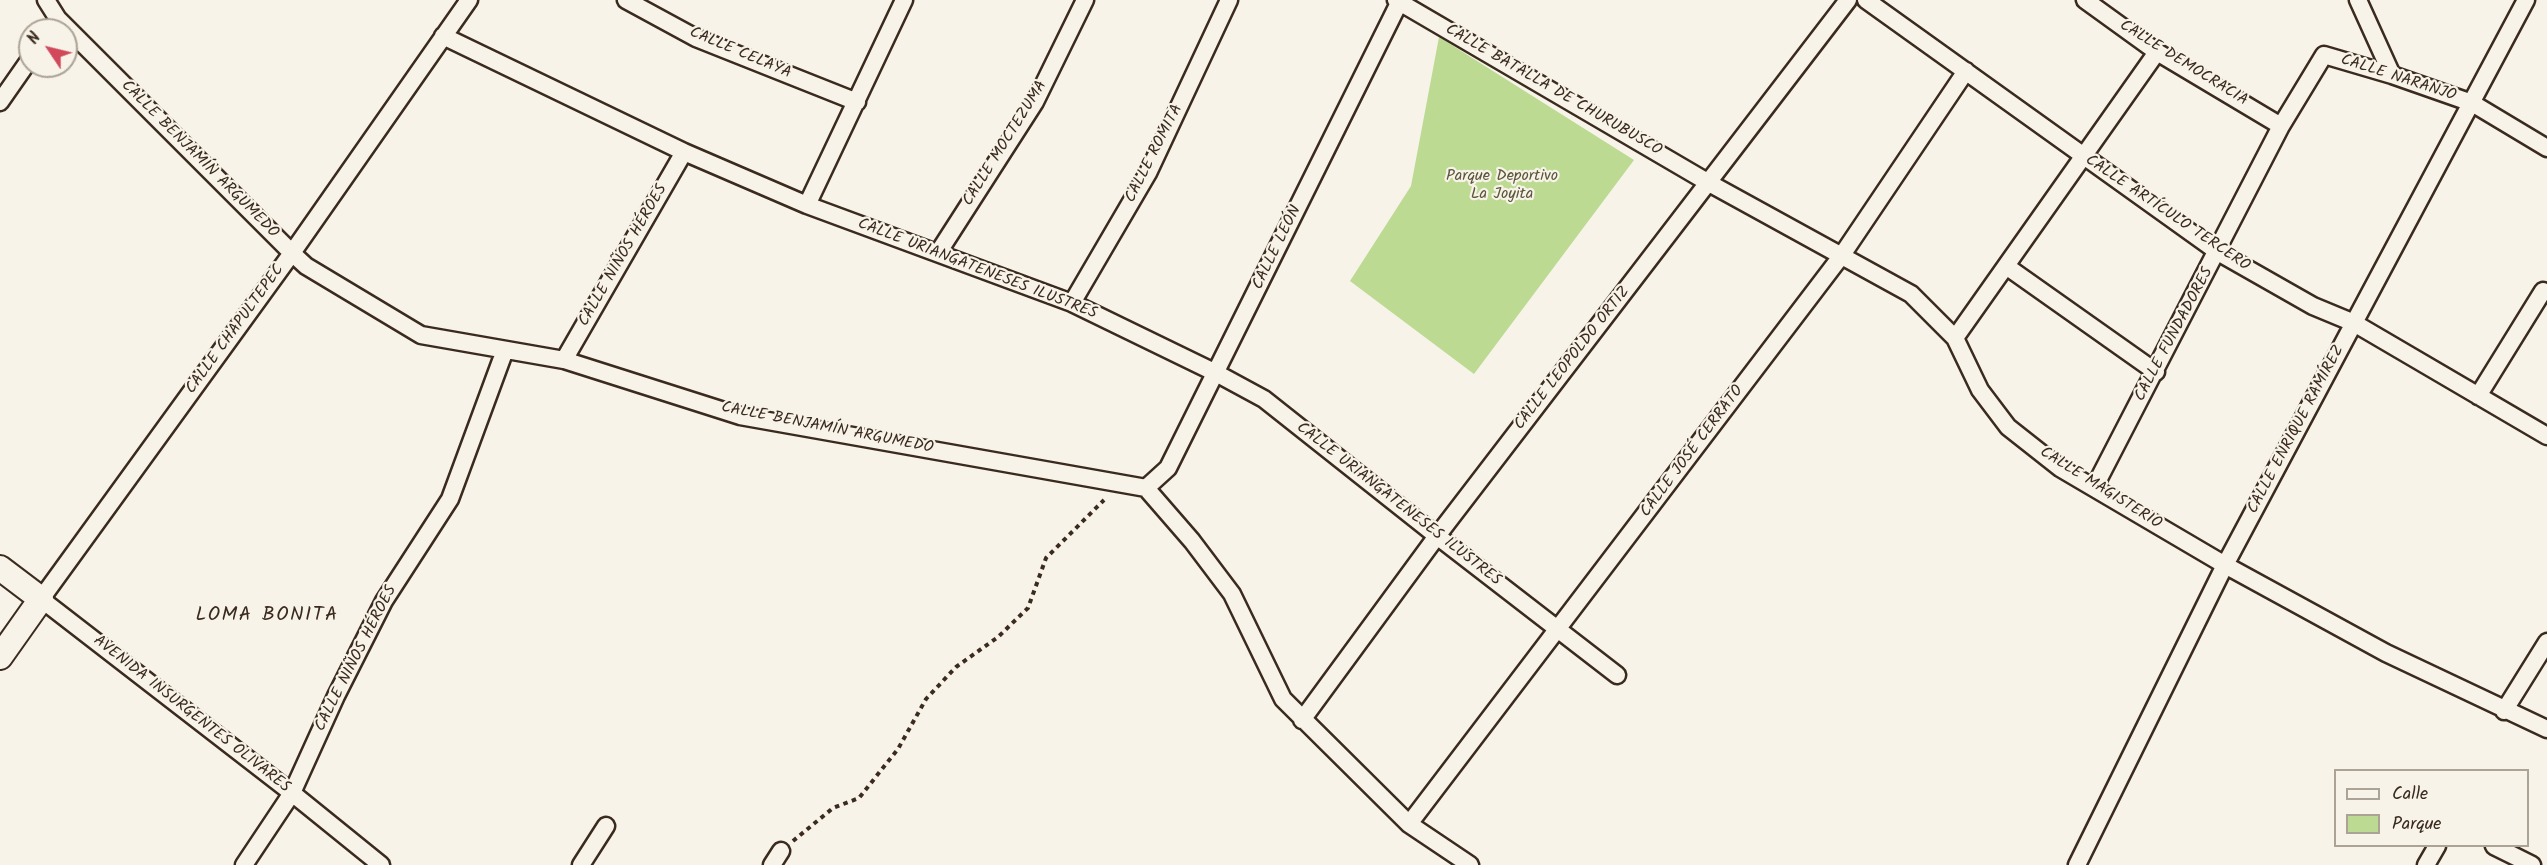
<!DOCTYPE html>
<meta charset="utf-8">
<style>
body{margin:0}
#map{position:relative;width:2547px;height:865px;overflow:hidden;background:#f7f3e8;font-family:Kalam,sans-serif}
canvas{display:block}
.legend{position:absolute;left:2334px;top:769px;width:195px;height:78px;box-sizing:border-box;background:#f7f3e8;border:2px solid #aca397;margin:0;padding:8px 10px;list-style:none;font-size:18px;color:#3b2a1e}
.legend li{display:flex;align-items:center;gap:12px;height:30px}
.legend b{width:30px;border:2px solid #aca397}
.north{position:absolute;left:18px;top:18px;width:60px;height:60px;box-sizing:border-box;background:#f7f3e8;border:2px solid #aca397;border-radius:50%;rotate:305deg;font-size:16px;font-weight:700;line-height:24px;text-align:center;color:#3b2a1e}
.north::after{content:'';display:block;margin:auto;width:21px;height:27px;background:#d1495b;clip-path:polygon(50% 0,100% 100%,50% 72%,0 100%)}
</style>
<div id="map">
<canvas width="2547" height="865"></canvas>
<ul class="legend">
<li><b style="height:8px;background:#f7f3e8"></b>Calle</li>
<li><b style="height:16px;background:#bcda92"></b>Parque</li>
</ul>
<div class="north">N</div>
</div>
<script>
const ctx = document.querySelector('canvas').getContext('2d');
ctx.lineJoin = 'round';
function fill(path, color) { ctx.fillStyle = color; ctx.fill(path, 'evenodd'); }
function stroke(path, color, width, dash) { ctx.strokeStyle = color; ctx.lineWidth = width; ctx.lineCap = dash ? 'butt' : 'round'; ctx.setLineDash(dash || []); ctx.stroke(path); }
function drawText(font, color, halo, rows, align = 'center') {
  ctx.font = font + ' Kalam,sans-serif'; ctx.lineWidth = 4.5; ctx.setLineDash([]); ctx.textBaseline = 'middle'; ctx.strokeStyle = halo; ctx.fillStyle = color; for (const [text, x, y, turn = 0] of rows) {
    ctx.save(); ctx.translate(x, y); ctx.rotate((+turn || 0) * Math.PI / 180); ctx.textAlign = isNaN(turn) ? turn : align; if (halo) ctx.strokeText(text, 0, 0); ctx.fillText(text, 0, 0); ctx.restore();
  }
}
const green = new Path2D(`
 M1439 37 1634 160 1474 374 1350 281 1411 186Z`);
const path = new Path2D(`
 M793 841 833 808 859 798 898 749 926 699 956 667 998 637 1028 608 1046 558 1104 500`);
const street = new Path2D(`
 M46 0 58 19 292 253 306 266 421 335 564 360 740 416 1146 488 1192 541 1232 594 1283 699 1409 824 1470 865
 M626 0 696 38 857 102
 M1396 0 1709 183 1911 294 1955 338 1980 390 2008 427 2060 468 2225 565 2386 653 2547 729
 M1866 0 2218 252 2313 306 2354 323 2547 436
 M2085 0 2157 52 2281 126
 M2358 0 2392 75
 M443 36 684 152 807 205 1072 303 1216 373 1264 399 1437 536 1617 675
 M0 102 30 59
 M807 205 904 0
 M938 253 1035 102 1085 0
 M2006 266 2156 372
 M1072 303 1148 173 1229 0
 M1955 338 2157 52
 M564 360 684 152
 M2478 396 2543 291
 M1146 488 1168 468 1400 1
 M2094 488 2281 126 2324 55 2392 75 2472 103 2547 148
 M2504 711 2547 642
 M1302 720 1437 536 1848 0
 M1409 824 1842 255 1966 71
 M2494 846 2532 865
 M244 865 292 793 336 696 384 601 450 499 505 350
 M381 865 292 793 41 599 292 253 469 0
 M581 865 606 826
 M772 865 781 851
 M2077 865 2225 565 2526 0
 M2426 865 2437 846`);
const secondary = new Path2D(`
 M0 568 41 599 0 657`);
const streetNames = [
 ["CALLE CELAYA",740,54,23],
 ["CALLE DEMOCRACIA",2183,64,32],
 ["CALLE NARANJO",2398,79,18],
 ["CALLE BATALLA DE CHURUBUSCO",1553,91,30],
 ["CALLE MOCTEZUMA",1006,144,-58],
 ["CALLE ROMITA",1155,154,-63],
 ["CALLE BENJAMÍN ARGUMEDO",199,160,45],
 ["CALLE ARTÍCULO TERCERO",2167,214,34],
 ["CALLE LEÓN",1278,248,-64],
 ["CALLE NIÑOS HÉROES",624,256,-60],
 ["CALLE URIANGATENESES ILUSTRES",977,270,21],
 ["CALLE CHAPULTEPEC",236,330,-54],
 ["CALLE FUNDADORES",2175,335,-62],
 ["CALLE LEOPOLDO ORTIZ",1573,359,-52],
 ["CALLE BENJAMÍN ARGUMEDO",827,429,11],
 ["CALLE ENRIQUE RAMÍREZ",2297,430,-62],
 ["CALLE JOSÉ CERRATO",1693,452,-53],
 ["CALLE MAGISTERIO",2100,489,32],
 ["CALLE URIANGATENESES ILUSTRES",1398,505,38],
 ["CALLE NIÑOS HÉROES",357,659,-63],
 ["AVENIDA INSURGENTES OLIVARES",191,715,38]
];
const parkNames = [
 ["Parque Deportivo",1502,177],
 ["La Joyita",1502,195]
];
const quarterNames = [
 ["LOMA BONITA",267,617]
];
fill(green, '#bcda92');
stroke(street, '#3b2a1e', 21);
stroke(secondary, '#3b2a1e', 28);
stroke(path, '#3b2a1e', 4, [4.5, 4.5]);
stroke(street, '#f7f3e8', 16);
stroke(secondary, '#f7f3e8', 24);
drawText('16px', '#3b2a1e', '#f7f3e8', streetNames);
drawText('16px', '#5b563b', '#f7f3e8', parkNames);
ctx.letterSpacing = '1.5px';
drawText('20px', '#3b2a1e', '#f7f3e8', quarterNames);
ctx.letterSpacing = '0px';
</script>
